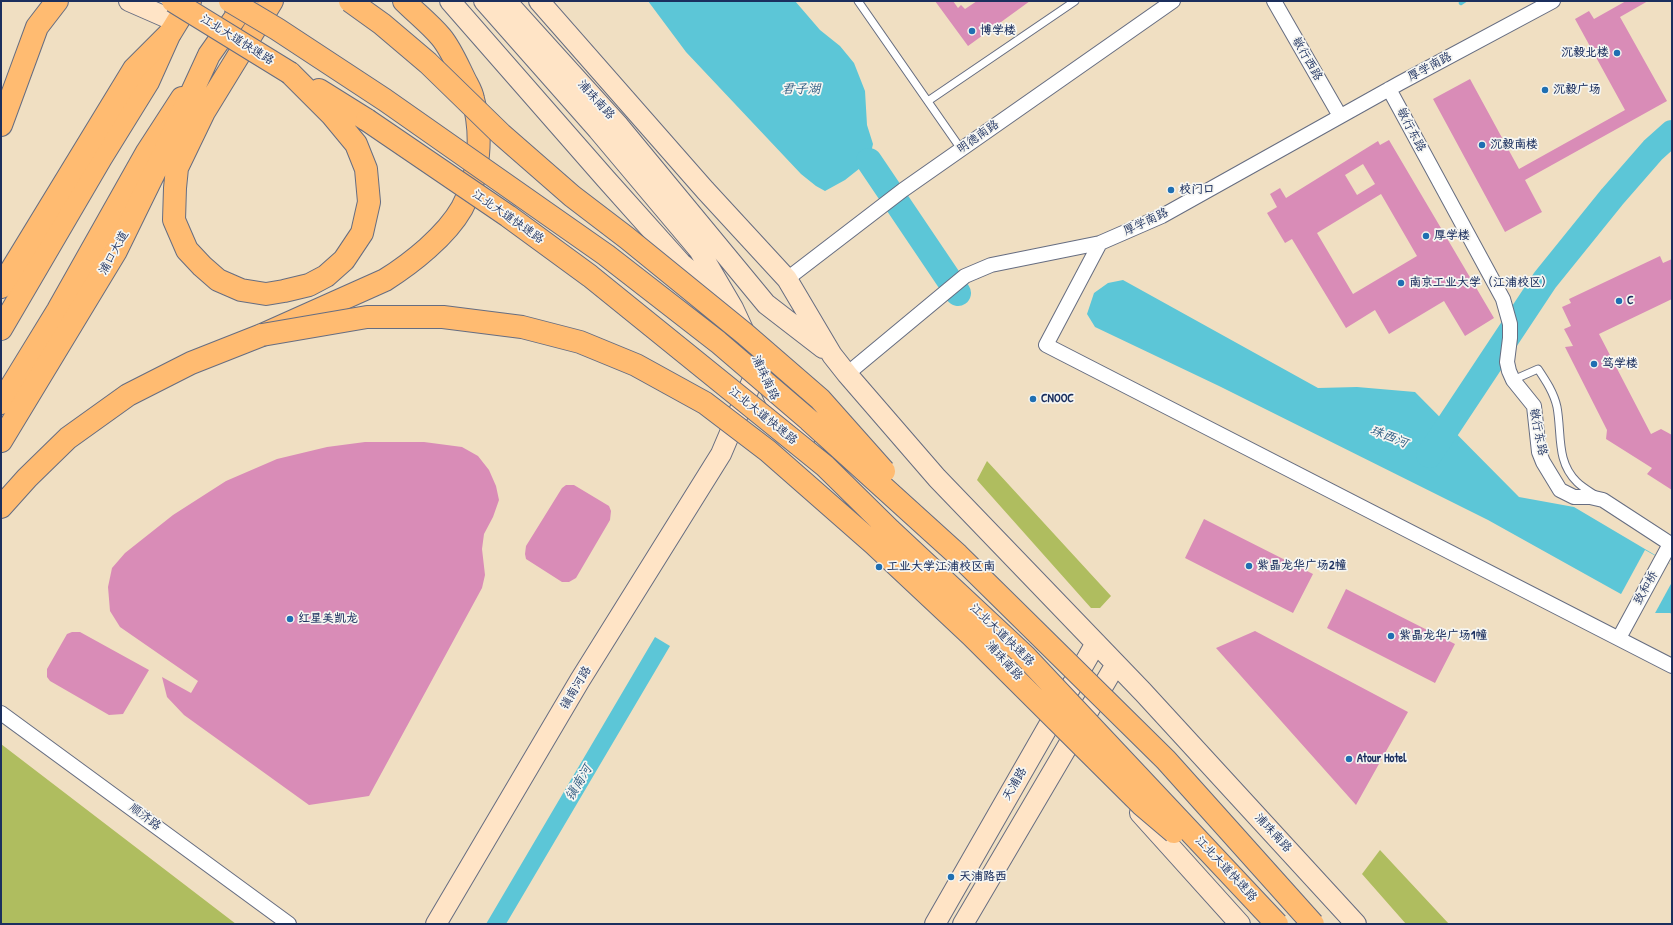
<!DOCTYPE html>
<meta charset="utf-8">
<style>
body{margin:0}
#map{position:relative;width:1673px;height:925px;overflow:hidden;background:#f0dfc2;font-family:"Patrick Hand",sans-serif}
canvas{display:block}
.frame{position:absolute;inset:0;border:2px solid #1b2f5e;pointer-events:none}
</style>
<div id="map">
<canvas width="1673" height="925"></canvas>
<div class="frame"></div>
</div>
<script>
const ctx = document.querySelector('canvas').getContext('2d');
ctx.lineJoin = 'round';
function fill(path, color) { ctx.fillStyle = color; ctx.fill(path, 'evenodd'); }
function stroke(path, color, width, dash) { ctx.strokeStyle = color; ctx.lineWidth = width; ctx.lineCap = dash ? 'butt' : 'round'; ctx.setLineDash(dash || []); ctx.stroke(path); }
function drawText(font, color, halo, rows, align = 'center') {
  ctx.font = font + ' "Patrick Hand","LXGW WenKai TC",sans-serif'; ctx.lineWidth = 3.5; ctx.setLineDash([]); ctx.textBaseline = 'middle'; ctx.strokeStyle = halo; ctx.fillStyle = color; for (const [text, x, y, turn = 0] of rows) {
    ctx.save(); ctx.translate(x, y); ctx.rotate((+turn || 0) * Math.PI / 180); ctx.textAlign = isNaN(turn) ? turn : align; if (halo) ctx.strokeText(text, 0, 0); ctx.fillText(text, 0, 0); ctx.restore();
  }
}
const green = new Path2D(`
 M987 461 1111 596 1100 608H1091L977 480Z
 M1 744 236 924H1Z
 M1380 850 1449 924H1406L1362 874Z`);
const water = new Path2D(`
 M648 1H795L820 30 840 46 854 63 865 91 867 125 873 144 869 161 845 180 825 191 816 186 801 174 686 52Z
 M1123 280 1318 388 1357 387 1415 392 1519 497 1574 507 1672 565V614L1670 613H1655L1488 520 1219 386 1095 327 1087 314 1094 293 1108 283Z
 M655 637 670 646 506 924H486Z`);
const pier = new Path2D(`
 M1645 550 1672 565V582L1654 615 1620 596Z`);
const stream = new Path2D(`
 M1461 3 1464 1`);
const river = new Path2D(`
 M869 161 958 293
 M1429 455 1545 280 1612 197 1653 150 1672 133`);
const building = new Path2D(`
 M935 1H953L958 8 961 5 965 9 977 1H1030L968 46Z
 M1626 1H1648L1620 17 1667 101 1525 180 1542 212 1505 232 1433 99 1470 79 1519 169 1625 110 1575 19 1589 11 1594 19Z
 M1389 140 1494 318 1465 336 1444 301 1389 334 1375 310 1346 328 1292 239 1285 243 1267 213 1277 207 1270 194 1280 188 1286 198 1378 141 1380 145ZM1363 164 1375 184 1357 195 1345 175ZM1381 194 1417 256 1353 294 1317 233Z
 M1660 256 1663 263 1672 259V299L1599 334 1651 434 1661 429 1672 435V490L1647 474 1652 468 1606 439 1607 430 1565 347 1573 346 1564 329 1571 326 1562 307 1571 303 1569 299Z
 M365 442H424L462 447 478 456 489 470 496 486 499 500 493 517 484 534 482 549 485 575 482 588 369 796 309 805 184 715 167 697 162 677 191 693 198 681 120 627 110 611 108 587 112 568 125 553 173 515 226 481 277 459 327 447Z
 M566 485H574L609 506 611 511 610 520 576 578 569 582H562L526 559 525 554 526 546 562 488Z
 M1204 519 1313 574 1293 613 1185 558Z
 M1346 589 1455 644 1435 683 1327 628Z
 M1255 631 1408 712 1356 805 1216 648Z
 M72 632H80L149 670 123 714 109 715 50 681 47 677V669L67 634Z`);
const lane = new Path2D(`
 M858 1 961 149
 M928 101 1075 1
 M1513 380 1538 369C1546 381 1554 393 1557 407 1562 434 1556 462 1577 482 1582 487 1589 491 1595 495`);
const street = new Path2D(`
 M1274 1 1340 116
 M1389 89 1503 299 1510 324V338L1507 362 1509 371 1513 380 1534 406 1539 452 1543 462 1560 490 1574 497H1590L1603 500 1672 545
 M1100 243 1046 345 1672 666
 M787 279 903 190 1173 1
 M847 374 965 276 991 265 1100 243 1162 216 1400 83 1553 1
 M1619 638 1670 544
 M1 713 289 924`);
const secondary = new Path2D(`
 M129 1 177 22
 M450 1 605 178 681 263 721 297
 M484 1 598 130 699 250 733 308 783 416 804 440
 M506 1 619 126 766 304 823 348
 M539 1 705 190 787 279 832 355 847 374 937 478 1143 692 1356 924
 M1140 813 1240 924
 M436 924 580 680 721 454 759 365
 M935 924 1096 643
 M963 924 1116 664`);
const primary = new Path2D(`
 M1 329 101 158 148 82 170 33
 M1 403 58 310 147 152 182 98`);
const highway = new Path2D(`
 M272 1 204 112 177 168 175 188 174 220 187 250 202 266 218 280 241 290 266 294 284 291 309 285 326 276 344 260 362 233 369 202 366 169 356 144 332 115 290 73
 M319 90 367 120
 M1 125 37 27 57 1
 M1 287 134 69 171 32 190 1
 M1 441 116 251 162 157 209 55 247 1
 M1 507 27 478 68 438 128 395 191 363 262 335 385 280C412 263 446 236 462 208 480 175 483 135 473 99 472 92 468 86 465 80 458 66 451 49 441 37 430 24 416 13 404 1`);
const highwayBridge = new Path2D(`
 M173 1 290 73
 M230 1 277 29 385 100 606 255 718 342 809 420 958 555 1166 760 1313 924
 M350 1 382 24 428 63 501 134 572 196 627 238 745 334 820 399 884 471
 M367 120 508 216 590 276 825 466 890 530 1025 656 1277 924
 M262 335 367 317H443L522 327 580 342 636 365 705 403 768 451 874 544 971 635 1141 804 1174 832`);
const markers = [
 [972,31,4,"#1f6fb2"],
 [1617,53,4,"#1f6fb2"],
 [1545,90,4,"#1f6fb2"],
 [1482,145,4,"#1f6fb2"],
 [1171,190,4,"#1f6fb2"],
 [1426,236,4,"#1f6fb2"],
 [1401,283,4,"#1f6fb2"],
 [1619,301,4,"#1f6fb2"],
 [1594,364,4,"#1f6fb2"],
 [1033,399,4,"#1f6fb2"],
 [1249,566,4,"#1f6fb2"],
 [879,567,4,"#1f6fb2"],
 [290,619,4,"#1f6fb2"],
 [1391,636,4,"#1f6fb2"],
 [1349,759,4,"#1f6fb2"],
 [951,877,4,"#1f6fb2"]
];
const poiNames = [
 ["博学楼",980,31],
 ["沉毅北楼",1609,53,"right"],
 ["沉毅广场",1553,90],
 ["沉毅南楼",1490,145],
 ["校门口",1179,190],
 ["厚学楼",1434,236],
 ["南京工业大学（江浦校区）",1409,283],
 ["C",1627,301],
 ["笃学楼",1602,364],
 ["CNOOC",1041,399],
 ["紫晶龙华广场2幢",1257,566],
 ["工业大学江浦校区南",887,567],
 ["红星美凯龙",298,619],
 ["紫晶龙华广场1幢",1399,636],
 ["Atour Hotel",1357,759],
 ["天浦路西",959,877]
];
const streetNames = [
 ["江北大道快速路",237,40,32],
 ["敏行西路",1307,59,60],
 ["厚学南路",1430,67,-28],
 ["浦珠南路",596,100,48],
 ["敏行东路",1411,130,62],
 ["明德南路",978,137,-35],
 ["江北大道快速路",508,217,35],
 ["厚学南路",1146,222,-25],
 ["浦口大道",114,253,-61],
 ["浦珠南路",765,378,65],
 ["江北大道快速路",763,416,39],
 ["敏行东路",1538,432,79],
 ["致和桥",1646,588,-61],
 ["江北大道快速路",1002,635,44],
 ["浦珠南路",1004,661,48],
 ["镇南河路",576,688,-59],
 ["天浦路",1015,784,-60],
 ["顺济路",145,817,37],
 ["浦珠南路",1273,833,47],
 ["江北大道快速路",1226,869,47]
];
const waterNames = [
 ["君子湖",801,90],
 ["珠西河",1389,437,22],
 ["镇南河",579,783,-59]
];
fill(green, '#afbd5f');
fill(water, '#5cc6d7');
fill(pier, '#f0dfc2');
stroke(stream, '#5cc6d7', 4.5);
stroke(river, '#5cc6d7', 26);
fill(building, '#d98cb7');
stroke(lane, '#666d81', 9);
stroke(street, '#666d81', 16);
stroke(secondary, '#666d81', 22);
stroke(primary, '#666d81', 24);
stroke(highway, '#666d81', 24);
stroke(lane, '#fff', 7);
stroke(street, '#fff', 14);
stroke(secondary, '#ffe4c6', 20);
stroke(primary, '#ffbb71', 22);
stroke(highway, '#ffbb71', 22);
stroke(highwayBridge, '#666d81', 24, []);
stroke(highwayBridge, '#ffbb71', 22);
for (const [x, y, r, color] of markers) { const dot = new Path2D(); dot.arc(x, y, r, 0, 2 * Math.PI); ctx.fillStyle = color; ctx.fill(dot); stroke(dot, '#f6f6f2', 1.5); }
drawText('bold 12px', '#1b2f5e', '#f6f6f2', poiNames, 'left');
drawText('12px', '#1b2f5e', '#f6f6f2', streetNames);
drawText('italic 13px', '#2e5c82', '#f6f6f2', waterNames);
</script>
